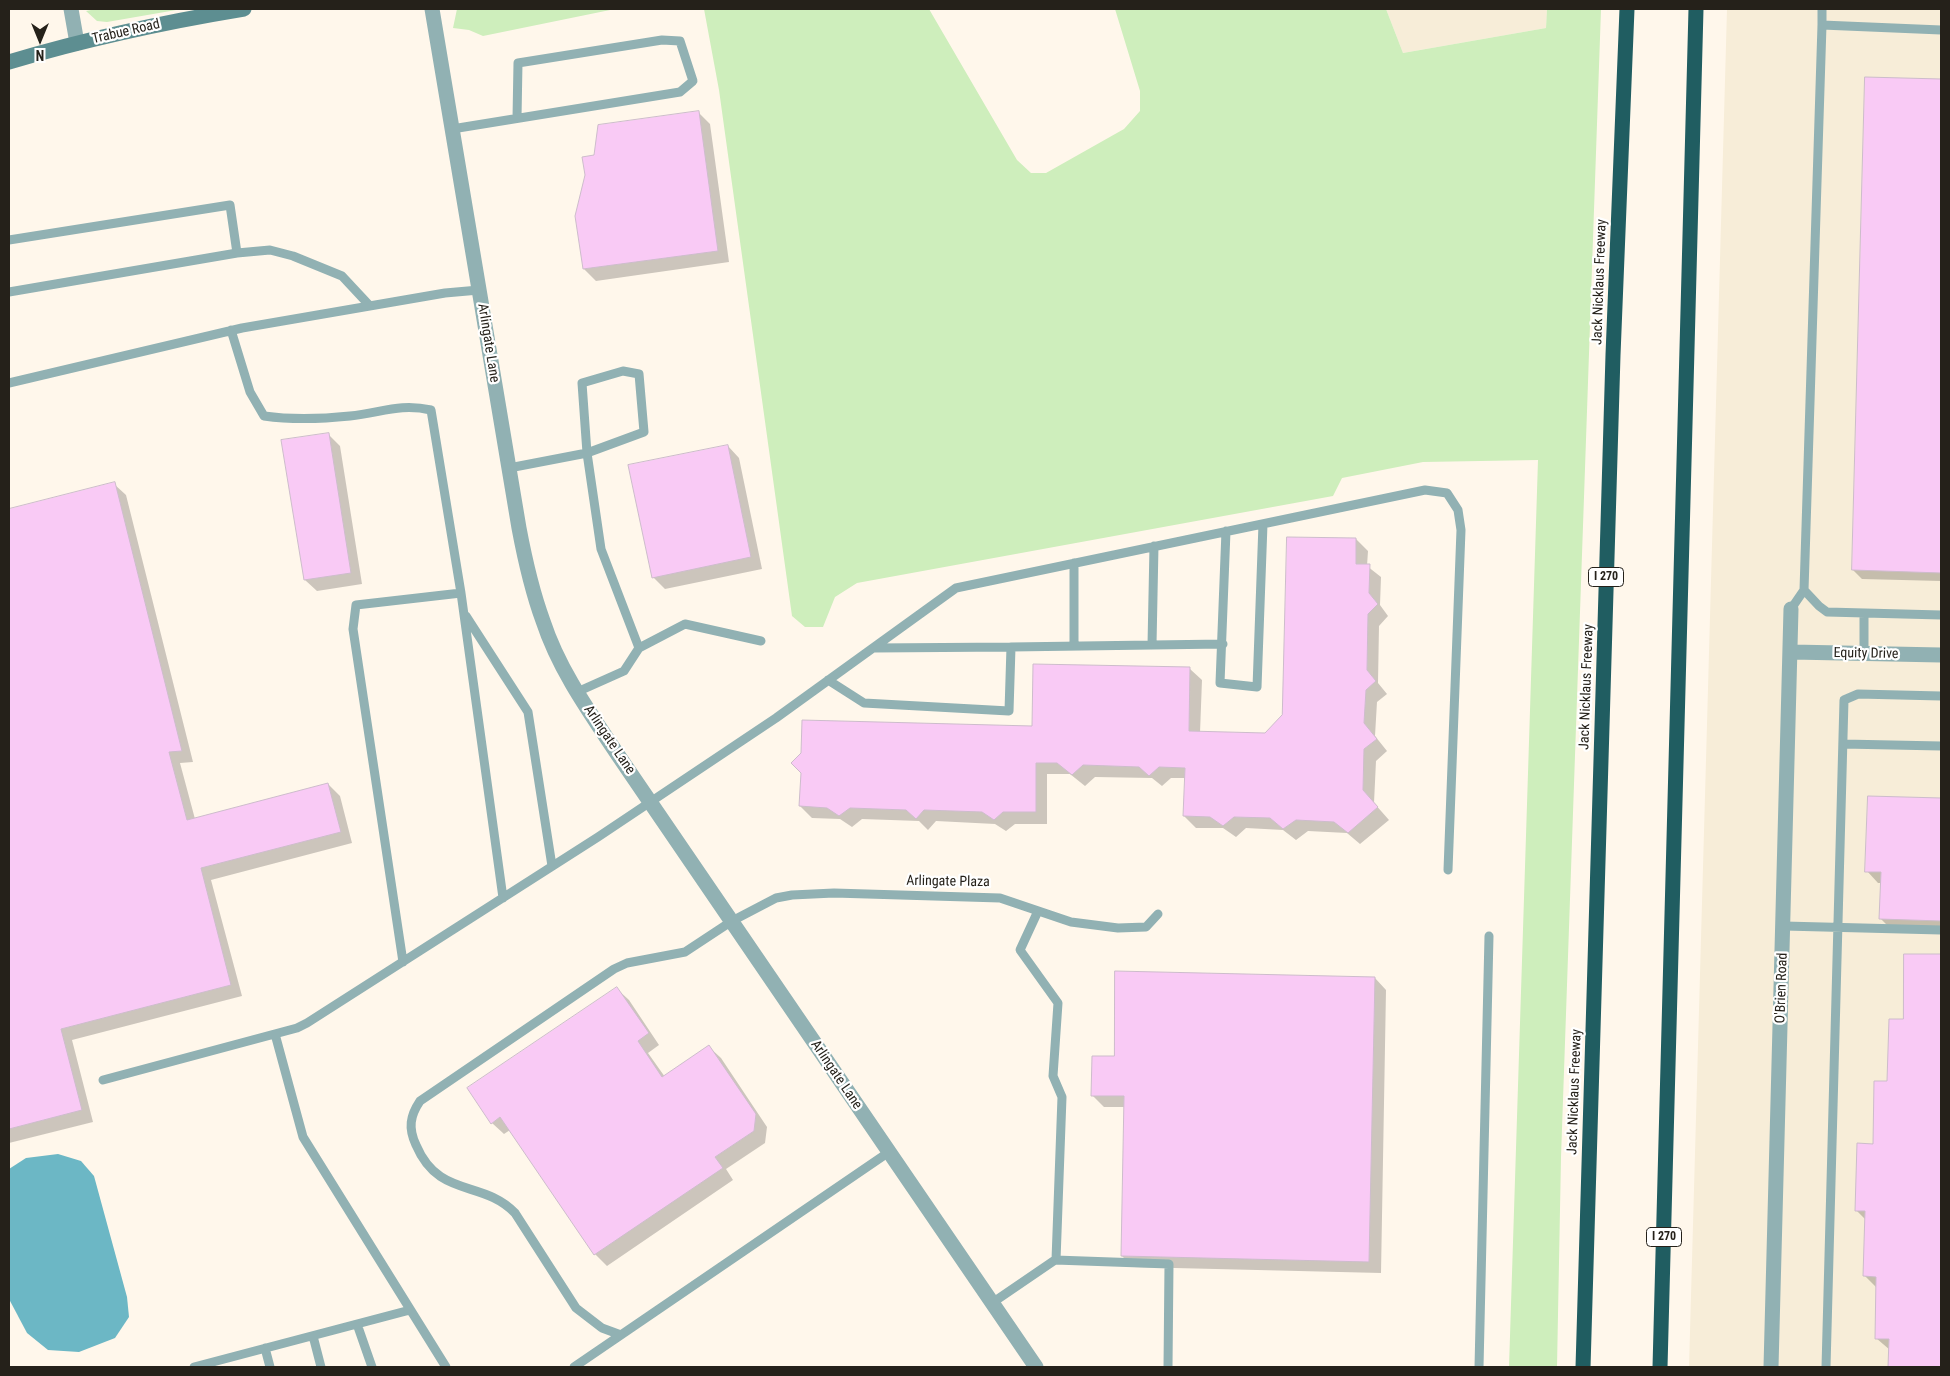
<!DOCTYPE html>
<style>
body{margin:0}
#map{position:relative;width:1950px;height:1376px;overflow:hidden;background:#fff7eb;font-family:"Roboto Condensed",sans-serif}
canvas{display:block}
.frame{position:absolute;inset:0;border:10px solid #25211a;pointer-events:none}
.north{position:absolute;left:15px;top:15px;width:50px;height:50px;-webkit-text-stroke:4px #fff;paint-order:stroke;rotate:180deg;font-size:14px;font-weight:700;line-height:20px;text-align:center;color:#25211a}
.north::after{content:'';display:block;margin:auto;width:18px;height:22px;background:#25211a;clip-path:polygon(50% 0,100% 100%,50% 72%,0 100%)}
</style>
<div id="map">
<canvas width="1950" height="1376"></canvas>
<div class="frame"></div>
<div class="north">N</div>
</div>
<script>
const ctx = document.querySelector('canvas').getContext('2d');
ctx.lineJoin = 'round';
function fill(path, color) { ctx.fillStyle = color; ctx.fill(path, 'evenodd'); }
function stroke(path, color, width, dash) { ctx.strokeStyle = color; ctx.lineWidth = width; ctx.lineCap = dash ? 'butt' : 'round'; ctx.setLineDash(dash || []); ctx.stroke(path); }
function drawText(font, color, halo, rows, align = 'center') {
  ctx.font = font + ' "Roboto Condensed",sans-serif'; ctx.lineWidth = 4.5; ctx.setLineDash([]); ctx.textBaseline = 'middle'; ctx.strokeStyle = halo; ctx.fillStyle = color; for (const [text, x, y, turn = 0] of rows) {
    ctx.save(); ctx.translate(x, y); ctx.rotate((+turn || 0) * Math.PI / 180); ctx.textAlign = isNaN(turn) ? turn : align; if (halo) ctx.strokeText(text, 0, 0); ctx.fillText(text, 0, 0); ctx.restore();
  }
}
const industrial = new Path2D(`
 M1386 9H1547L1546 28 1403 53Z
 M1727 9H1941V1367H1689Z`);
const green = new Path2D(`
 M96 9H182L107 22 97 21 86 11Z
 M457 9H615L483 36 469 30 453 28Z
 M704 9H929L1017 160 1031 173H1046L1124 129 1140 111V91L1115 9H1386L1403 53 1546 28 1547 9H1601L1561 1157 1557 1367H1509L1538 460 1423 462 1342 478 1333 496 857 583 835 597 823 627H805L792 616 719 90Z`);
const water = new Path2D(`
 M58 1154 81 1161 94 1176 127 1297 129 1317 115 1338 79 1352 48 1350 27 1333 9 1299V1169L26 1158Z`);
const shadow = new Path2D(`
 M1866 78 1941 80V581L1862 579 1853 570Z
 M698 112 710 124 729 262 596 281 584 269 595 156Z
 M328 434 340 446 362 584 317 591 305 580Z
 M728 446 739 458 762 569 665 589 653 577Z
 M114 484 126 495 193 762 180 763 195 819 328 784 340 796 352 843 211 880 242 996 72 1040 93 1122 9 1143V510Z
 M1356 539 1368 551 1367 566 1381 577 1380 605 1388 616 1379 626 1378 683 1387 694 1377 702 1375 736 1387 751 1376 761 1374 803 1389 820 1360 844 1347 833 1308 831 1296 840 1283 830 1246 828 1236 837 1223 828H1196L1184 816 1186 778H1171L1162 786 1152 778 1095 777 1085 786 1070 774H1047V824H1015L1006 831 995 824 936 821 928 830 919 821 862 819 852 827 840 819 812 818 800 806 1033 727 1190 669 1202 680 1200 733 1266 734 1284 716Z
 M1869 797 1941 799V932L1892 930 1881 919 1882 883H1878L1867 871Z
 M1906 955 1941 956V1367H1889L1890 1350 1876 1338 1877 1288 1865 1276 1866 1220 1856 1210 1904 1020Z
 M1375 978 1386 990 1381 1273 1133 1267 1122 1256 1125 1107H1104L1092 1095 1115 1057Z
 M617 989 629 1000 659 1045 648 1053 665 1077 709 1047 721 1058 767 1127 765 1143 726 1169 733 1180 607 1266 595 1254 510 1130 504 1134 492 1123Z`);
const building = new Path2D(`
 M1865 77 1941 79V573L1852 570Z
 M699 111 718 251 583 269 575 216 585 175 582 157 594 155 598 125Z
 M329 433 351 573 304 580 281 440Z
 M728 445 751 557 652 578 628 465Z
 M115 482 182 751 169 752 187 820 328 783 341 832 201 868 231 985 61 1029 82 1110 9 1129V509Z
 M1287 537 1356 538V564H1370L1369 593 1378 604 1368 614 1367 670 1376 681 1366 690 1364 723 1377 739 1364 749 1363 790 1378 807 1348 833 1334 822 1296 820 1283 829 1270 818 1234 817 1223 826 1210 817 1183 816 1185 768 1159 767 1149 776 1139 767 1083 765 1072 775 1057 763H1036V812H1003L994 820 982 812 924 810 916 819 906 810 850 808 839 816 827 808 799 806 801 773 791 763 801 753 802 720 1032 726 1033 664 1190 667 1189 731 1265 733 1282 715Z
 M1868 796 1941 798V921L1879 919 1881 872H1865Z
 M1904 954H1941V1367H1888L1889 1339H1875L1876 1277 1863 1276 1865 1211H1855L1857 1143 1873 1144 1874 1081H1887L1889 1019H1903Z
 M1115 971 1375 977 1369 1262 1121 1256 1124 1096H1091L1092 1056H1114Z
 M617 987 649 1033 638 1041 662 1077 709 1045 756 1114 754 1131 715 1157 723 1168 594 1255 500 1117 491 1124 467 1088Z`);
const lane = new Path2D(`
 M1822 9V25L1941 30
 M452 129 680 92 693 81 680 41 662 40 518 63 517 118
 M9 240 230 205 237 253
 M9 292 237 253 270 250 293 256 342 276 370 306
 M231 330 250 392 264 416C293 420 321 419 350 416 381 413 399 403 431 410L461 593 356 605 353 629 403 962
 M9 383 242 328 445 293 479 290
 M509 468 587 453 644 432 639 374 623 371 582 383 587 453 601 549 639 648 685 624 761 641
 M1226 531 1220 683 1257 687 1263 524
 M1074 563V646
 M1804 590 1819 606 1827 612 1941 615
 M461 593 503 898
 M1791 609 1804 590 1822 25
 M1864 614V654
 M466 616 528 712 552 866
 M1152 645 1154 546
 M874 648 1011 647
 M828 680 864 703 1009 711 1011 647 1223 644
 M577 692 624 671 639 648
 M1843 744 1941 746
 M1038 911 1020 950 1058 1003 1053 1076 1062 1097 1056 1260
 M1784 926 1941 930
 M275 1034 303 1137 446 1367
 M103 1080 297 1028 307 1023 598 837 776 718 956 588 1425 490 1447 493 1458 510 1461 530 1448 870
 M992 1303 1055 1260 1169 1264 1168 1367
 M357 1324 372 1367
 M621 1335 602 1328 576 1308 515 1213C482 1179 439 1199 416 1145 408 1128 410 1116 420 1101L614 969 627 963 685 952 732 921 776 898 792 895 834 893 1000 898 1071 922 1118 928 1146 927 1158 914
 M313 1336 321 1367
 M265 1348 270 1367
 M194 1367 410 1310
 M574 1367 889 1152
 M1479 1367 1489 936
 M1826 1367 1844 700 1858 694 1941 696`);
const street = new Path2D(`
 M71 9 77 43
 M432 9 519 528C525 560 532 591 543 621 559 670 590 713 618 755L1036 1367
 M1792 652 1941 655
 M1771 1367 1791 609`);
const secondary = new Path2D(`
 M9 62C86 39 165 22 244 9`);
const highway = new Path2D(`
 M1583 1367 1613 355 1627 9
 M1660 1367 1696 9`);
const shields = [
 [1606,577,35],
 [1664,1237,35]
];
const shieldNames = [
 ["I 270",1606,577],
 ["I 270",1664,1237]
];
const streetNames = [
 ["Trabue Road",126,32,-13],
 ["Jack Nicklaus Freeway",1600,282,-88],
 ["Arlingate Lane",488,343,81],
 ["Equity Drive",1866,654,1],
 ["Jack Nicklaus Freeway",1587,687,-88],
 ["Arlingate Lane",609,740,56],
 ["Arlingate Plaza",948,882,1],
 ["O'Brien Road",1782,988,-88],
 ["Arlingate Lane",836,1075,56],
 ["Jack Nicklaus Freeway",1575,1092,-88]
];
fill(industrial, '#f7edd8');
fill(green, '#ceeebc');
fill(water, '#6cb7c5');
fill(shadow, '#0003');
fill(building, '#f9caf5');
stroke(building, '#cdbccb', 1);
stroke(lane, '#91b1b3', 9);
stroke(street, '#91b1b3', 15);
stroke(secondary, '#5d8e91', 15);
stroke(highway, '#205d61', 15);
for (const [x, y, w] of shields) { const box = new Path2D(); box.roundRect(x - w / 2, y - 9.5, w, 19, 4); ctx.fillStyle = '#fff'; ctx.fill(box); stroke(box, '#25211a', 1); }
drawText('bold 12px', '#25211a', null, shieldNames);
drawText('14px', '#25211a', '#fff', streetNames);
</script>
